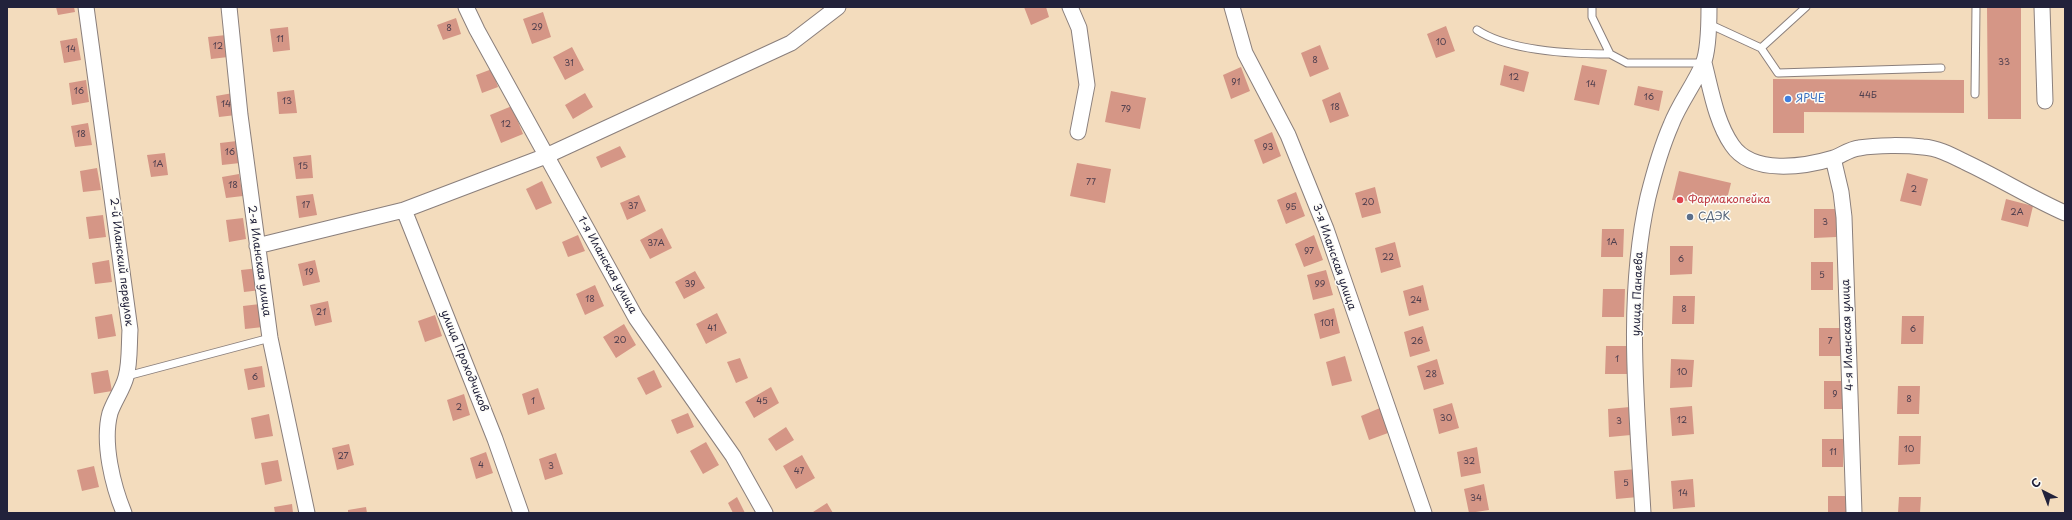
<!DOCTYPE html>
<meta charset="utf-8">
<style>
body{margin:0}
#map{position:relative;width:2072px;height:520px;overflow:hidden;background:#f3dcbd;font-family:"Playpen Sans",sans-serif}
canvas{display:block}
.frame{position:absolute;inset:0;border:8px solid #22223b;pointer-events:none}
.north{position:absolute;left:2024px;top:472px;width:40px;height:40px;-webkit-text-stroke:3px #fdfcf7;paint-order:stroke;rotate:318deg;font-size:11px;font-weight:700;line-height:16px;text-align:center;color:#22223b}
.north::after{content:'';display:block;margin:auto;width:14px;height:18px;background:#22223b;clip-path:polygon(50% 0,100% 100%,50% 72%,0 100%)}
</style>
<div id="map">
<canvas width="2072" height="520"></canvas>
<div class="frame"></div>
<div class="north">С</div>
</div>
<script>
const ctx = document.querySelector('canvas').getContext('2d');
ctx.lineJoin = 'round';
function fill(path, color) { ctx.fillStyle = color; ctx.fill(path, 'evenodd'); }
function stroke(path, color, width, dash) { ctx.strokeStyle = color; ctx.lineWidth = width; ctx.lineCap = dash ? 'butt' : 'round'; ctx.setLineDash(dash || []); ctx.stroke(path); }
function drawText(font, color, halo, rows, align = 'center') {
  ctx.font = font + ' "Playpen Sans",sans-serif'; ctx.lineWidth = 3; ctx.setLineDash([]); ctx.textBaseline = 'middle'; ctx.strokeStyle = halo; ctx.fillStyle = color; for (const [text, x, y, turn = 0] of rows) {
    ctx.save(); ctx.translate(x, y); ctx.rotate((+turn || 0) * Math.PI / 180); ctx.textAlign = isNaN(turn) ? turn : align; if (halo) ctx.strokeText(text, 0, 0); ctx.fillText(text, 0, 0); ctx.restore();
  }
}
const building = new Path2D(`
 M56 7H74L75 12 58 15Z
 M1024 7H1046L1049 17 1031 25Z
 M1987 7H2021V119H1988Z
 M543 12 551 37 532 44 523 19Z
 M456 18 461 34 443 40 437 25Z
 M1446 26 1455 51 1436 58 1427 34Z
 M288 27 290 50 273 52 270 29Z
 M226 35 228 57 211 59 208 37Z
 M77 38 81 60 64 63 60 41Z
 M1320 45 1329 69 1310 77 1301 53Z
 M572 47 584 70 565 80 553 57Z
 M1504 65 1529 72 1524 92 1500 85Z
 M1582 65 1607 70 1599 105 1574 100Z
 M1241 67 1250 91 1231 99 1223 75Z
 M492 69 498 87 482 93 476 75Z
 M1773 79 1964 80V113L1804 112V133H1773Z
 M86 80 89 102 72 105 69 83Z
 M1638 86 1663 91 1659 111 1634 105Z
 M294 90 297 113 279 114 277 92Z
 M1111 91 1146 98 1140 129 1105 122Z
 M1340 92 1349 116 1330 123 1322 100Z
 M233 93 236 115 219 117 216 96Z
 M585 93 593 107 573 119 565 105Z
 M512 106 523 134 501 143 490 115Z
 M88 123 92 145 75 147 71 126Z
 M1272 132 1281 156 1263 164 1254 140Z
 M237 141 240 163 222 165 220 143Z
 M620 146 626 157 601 168 596 157Z
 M165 153 168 175 151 177 147 155Z
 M311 155 313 178 296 179 293 157Z
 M1077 163 1111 169 1105 203 1070 196Z
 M97 168 101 190 83 192 80 171Z
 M1679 171 1731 183 1726 203 1672 200Z
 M1907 173 1928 179 1921 206 1900 201Z
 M239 174 243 196 226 198 222 177Z
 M542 181 552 203 536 210 526 189Z
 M1375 187 1381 213 1362 218 1355 193Z
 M1296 192 1305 216 1286 224 1277 200Z
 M313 194 317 215 299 218 296 196Z
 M639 195 646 211 627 220 620 203Z
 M2006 199 2033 206 2028 227 2001 220Z
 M1814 209H1836V237L1814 238Z
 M103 215 106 237 89 239 86 217Z
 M243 218 246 239 229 242 226 220Z
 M662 228 672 248 650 259 640 240Z
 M1602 229H1624L1623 257H1601Z
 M578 235 585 251 568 257 562 242Z
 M1314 235 1323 260 1304 267 1295 244Z
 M1395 242 1401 267 1381 273 1375 248Z
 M1670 246H1693L1692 274 1670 275Z
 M109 260 112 282 95 284 92 263Z
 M315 260 320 282 303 286 298 264Z
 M1811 262H1833V290H1811Z
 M259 268 261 290 244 292 241 270Z
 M1326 270 1333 295 1313 300 1307 275Z
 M695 271 705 288 684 299 675 282Z
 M595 285 604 306 585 315 576 294Z
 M1423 285 1429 310 1409 316 1403 291Z
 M1603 289H1625L1624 317H1602Z
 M1673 296H1695L1694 324H1672Z
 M328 301 332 322 315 326 310 305Z
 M260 304 263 327 245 329 243 306Z
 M1334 308 1340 333 1320 339 1314 314Z
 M717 313 727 333 706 344 696 324Z
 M112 314 116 336 98 339 95 317Z
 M435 315 442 336 425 342 418 321Z
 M1902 316H1924L1923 344H1901Z
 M624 324 636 345 616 358 603 337Z
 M1423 326 1430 351 1410 357 1404 332Z
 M1819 328H1841L1840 356H1819Z
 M1606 346H1628L1627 374H1605Z
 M1345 356 1352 381 1332 386 1326 362Z
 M740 358 748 378 736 383 727 362Z
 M1437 359 1444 384 1424 390 1417 366Z
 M1671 359 1694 360 1692 387 1670 388Z
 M262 366 265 387 248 390 244 369Z
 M108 370 112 391 94 394 91 373Z
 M654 370 662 387 646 395 637 378Z
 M1824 381H1846L1845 409H1824Z
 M1898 386H1920L1919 414H1897Z
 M771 387 779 403 754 418 745 402Z
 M538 388 545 409 528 415 522 394Z
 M464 394 470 415 453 421 447 400Z
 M1452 403 1459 428 1439 434 1433 409Z
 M1692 406 1694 434 1672 436 1670 408Z
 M1630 407 1631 435 1609 437 1608 409Z
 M1380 408 1388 433 1369 440 1361 416Z
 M688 413 694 427 677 434 671 420Z
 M269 414 273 436 255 439 251 418Z
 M786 427 794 440 776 451 768 439Z
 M1899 436H1921L1920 464 1898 465Z
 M1822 439H1844L1843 467H1822Z
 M706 442 719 465 703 474 690 451Z
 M349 444 354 465 337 470 332 448Z
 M1477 447 1481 473 1461 477 1457 452Z
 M486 452 493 473 476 479 470 458Z
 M556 453 563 474 545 480 539 459Z
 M802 455 815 478 796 489 783 466Z
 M278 460 282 481 265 485 261 463Z
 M94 466 99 487 82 491 77 470Z
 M1636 469 1638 497 1616 499 1614 471Z
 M1693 479 1695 507 1673 509 1671 481Z
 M1484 484 1489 510 1469 513 1464 489Z
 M1828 496H1850V513H1828Z
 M737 497 745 513H733L728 503Z
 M1899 497H1921L1920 513H1898Z
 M827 503 833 513H814L813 512Z
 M292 504 293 513H275L274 507Z
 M366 507 367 513H348V510Z`);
const lane = new Path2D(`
 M1592 7V17L1610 54 1627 63H1704
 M1709 24 1761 48 1778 73 1941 68
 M1477 30C1509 51 1571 54 1610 54
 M1761 48 1806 7
 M1975 94 1976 7
 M127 376 270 338`);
const street = new Path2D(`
 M86 7 130 330C129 345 130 363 126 377 123 389 114 401 110 413 102 443 113 486 124 513
 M229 7 240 115 270 338 307 513
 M466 7 477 30 636 318 733 456 765 513
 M1070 7 1079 28 1087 85 1078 132
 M1232 7 1245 53 1288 135 1326 229 1424 513
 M2042 7 2045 101
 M1704 63C1711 90 1716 122 1732 145 1752 175 1804 167 1834 158 1842 155 1850 149 1859 148 1877 145 1905 145 1923 147 1938 148 1951 155 1965 162 1999 178 2031 198 2065 213
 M1833 158 1841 192 1844 217 1854 513
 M404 210 495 439 521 513
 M257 246 404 210 546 156 791 43 838 7
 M1643 513C1637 410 1625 298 1648 197 1654 173 1661 148 1671 125 1679 104 1694 85 1703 64 1709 50 1709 22 1709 7`);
const markers = [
 [1788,99,4,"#3f7fe0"],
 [1680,200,4,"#e0444e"],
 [1690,217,4,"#5c6f8a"]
];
const numberNames = [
 ["29",537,28],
 ["8",449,29],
 ["11",280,40],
 ["10",1441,43],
 ["12",218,47],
 ["14",71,50],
 ["8",1315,61],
 ["33",2004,63],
 ["31",569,64],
 ["12",1514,78],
 ["91",1236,83],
 ["14",1591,85],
 ["16",79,92],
 ["44Б",1868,96],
 ["16",1649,98],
 ["13",287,102],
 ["14",226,105],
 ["18",1335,108],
 ["79",1126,110],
 ["12",506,125],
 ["18",81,135],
 ["93",1268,148],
 ["16",230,153],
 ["1А",158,165],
 ["15",303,167],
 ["77",1091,183],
 ["18",233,186],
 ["2",1914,190],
 ["20",1368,203],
 ["17",306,206],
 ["37",633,207],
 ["95",1291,208],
 ["2А",2017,213],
 ["3",1825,223],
 ["1А",1612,243],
 ["37А",656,244],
 ["97",1309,252],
 ["22",1388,258],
 ["6",1681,260],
 ["19",309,273],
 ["5",1822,276],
 ["39",690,285],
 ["99",1320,285],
 ["18",590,300],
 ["24",1416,301],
 ["8",1684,310],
 ["21",321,313],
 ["101",1327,324],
 ["41",712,329],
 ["6",1913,330],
 ["20",620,341],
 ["26",1417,342],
 ["7",1830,342],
 ["1",1617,360],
 ["10",1682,373],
 ["28",1431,375],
 ["6",255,378],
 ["9",1835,395],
 ["8",1909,400],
 ["1",533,402],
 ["45",762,402],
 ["2",459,408],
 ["30",1446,419],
 ["12",1682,421],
 ["3",1619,422],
 ["10",1909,450],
 ["11",1833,453],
 ["27",343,457],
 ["32",1469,462],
 ["4",481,466],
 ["3",551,467],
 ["47",799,472],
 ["5",1626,484],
 ["14",1683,494],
 ["34",1476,499]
];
const shopNames = [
 ["ЯРЧЕ",1796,99]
];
const healthNames = [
 ["Фармакопейка",1688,200]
];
const serviceNames = [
 ["СДЭК",1698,217]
];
const streetNames = [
 ["3-я Иланская улица",1334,257,71],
 ["2-я Иланская улица",259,261,82],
 ["2-й Иланский переулок",121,262,83],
 ["1-я Иланская улица",607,265,61],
 ["улица Панаева",1638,294,-88],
 ["4-я Иланская улица",1848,335,-92],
 ["улица Проходчиков",464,361,68]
];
fill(building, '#d59686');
stroke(lane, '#8a7f7c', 9);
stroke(street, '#8a7f7c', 17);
stroke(lane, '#fff', 7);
stroke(street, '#fff', 15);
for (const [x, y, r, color] of markers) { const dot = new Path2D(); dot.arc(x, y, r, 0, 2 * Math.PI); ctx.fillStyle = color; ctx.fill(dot); stroke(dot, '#fdfcf7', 1.5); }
drawText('9px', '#4f3f4e', null, numberNames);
drawText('11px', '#366cbe', '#fdfcf7', shopNames, 'left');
drawText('11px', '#be3a42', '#fdfcf7', healthNames, 'left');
drawText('11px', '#4e5e75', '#fdfcf7', serviceNames, 'left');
drawText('11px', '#22223b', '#fdfcf7', streetNames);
</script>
